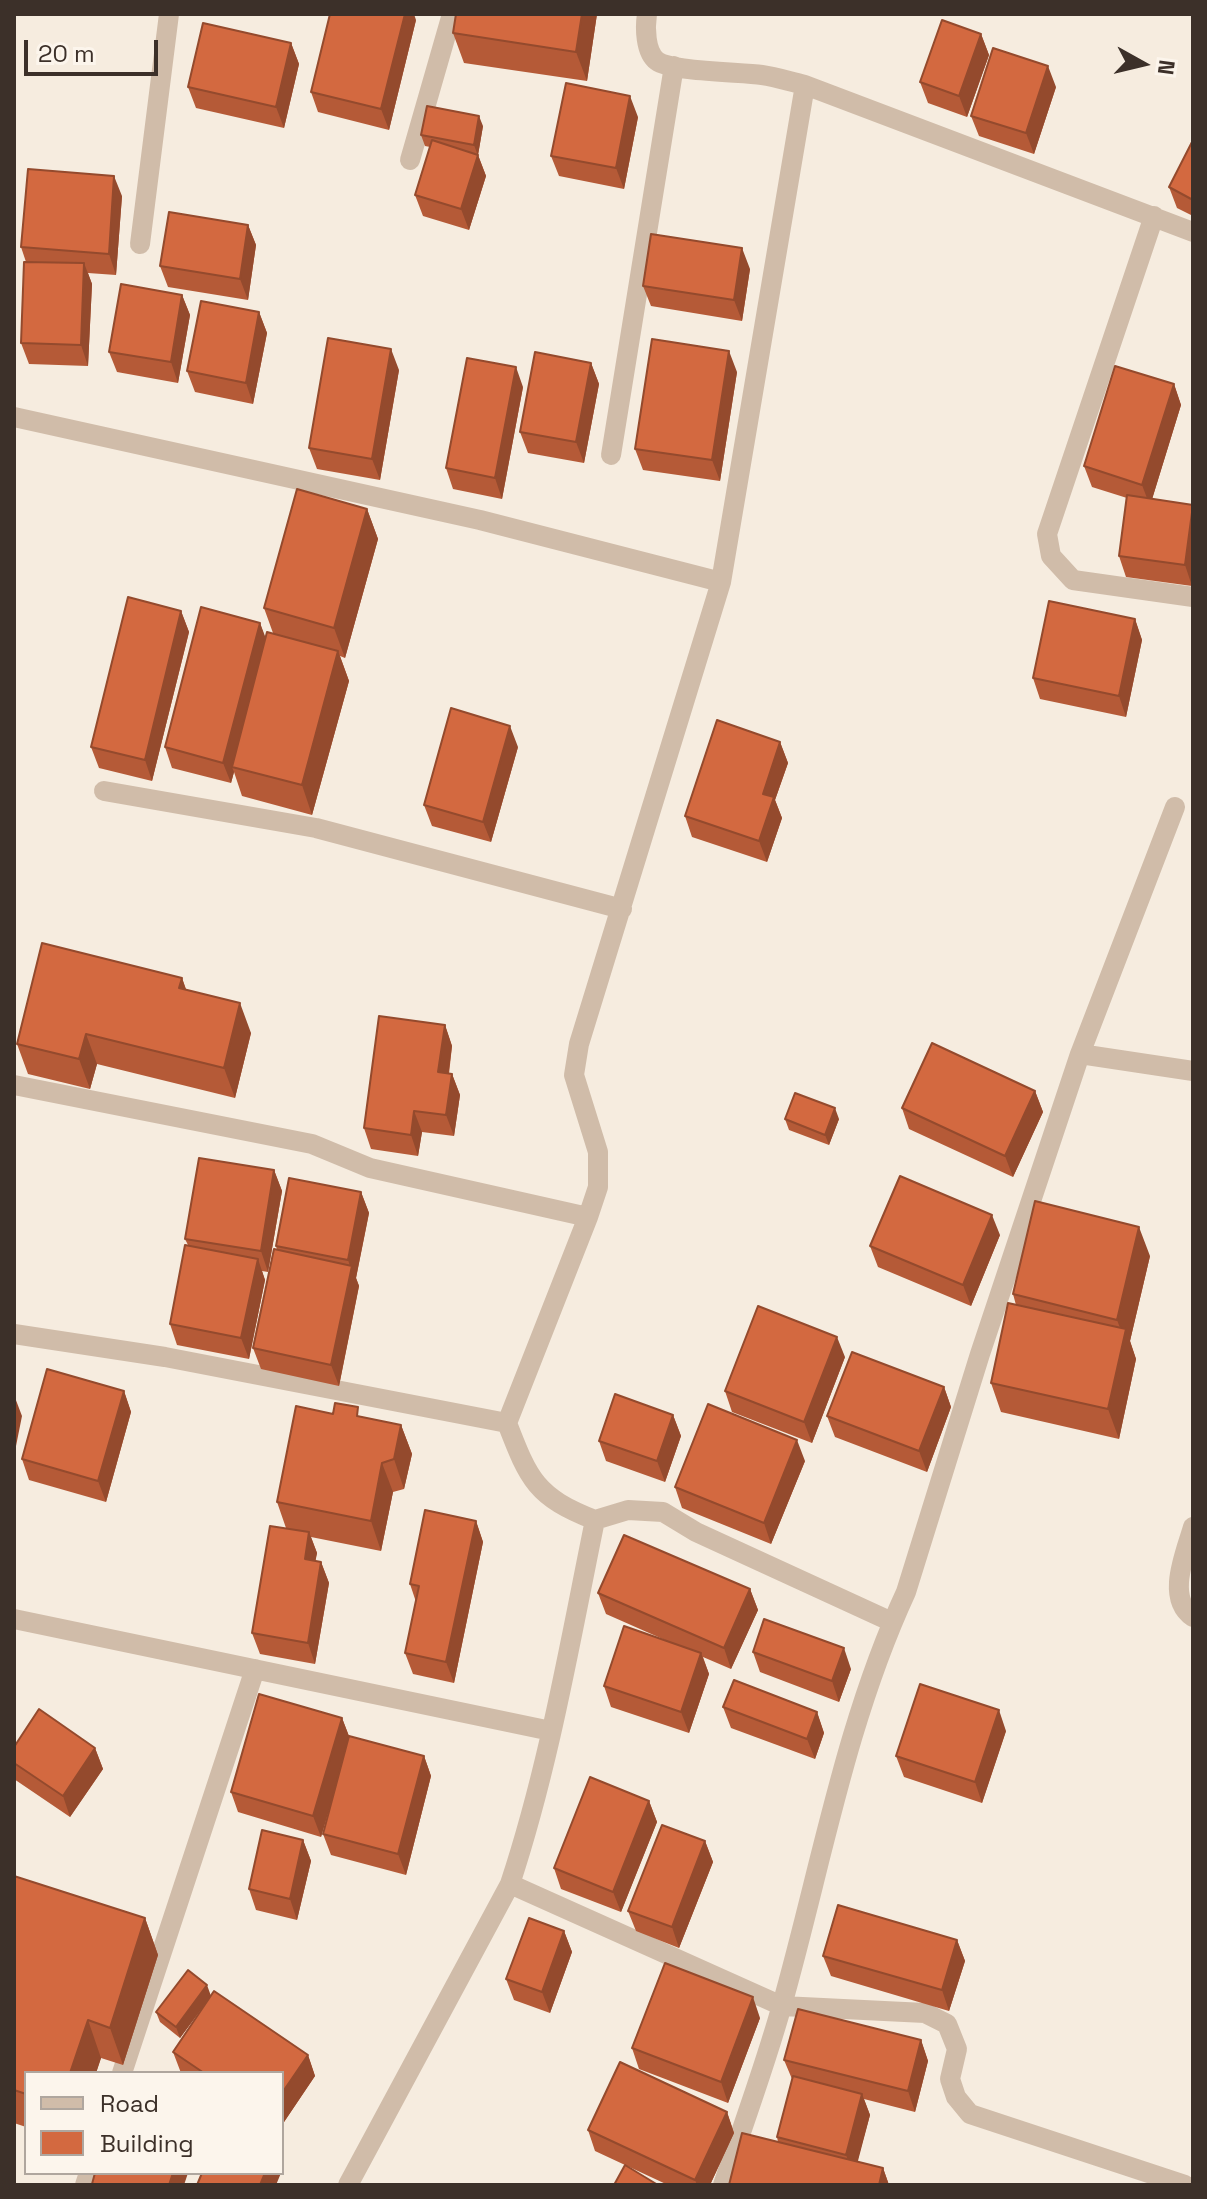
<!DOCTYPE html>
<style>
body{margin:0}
#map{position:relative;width:1207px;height:2199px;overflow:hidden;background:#f6ecdf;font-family:"Space Grotesk",sans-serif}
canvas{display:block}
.frame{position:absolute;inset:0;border:16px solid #3c3029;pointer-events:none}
.legend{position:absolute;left:24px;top:2071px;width:260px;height:104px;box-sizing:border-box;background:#fcf5ec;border:2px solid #afa69e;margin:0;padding:10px 14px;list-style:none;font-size:24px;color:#3c3029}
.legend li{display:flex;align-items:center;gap:16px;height:40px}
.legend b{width:40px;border:2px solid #afa69e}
.north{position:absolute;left:1103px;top:24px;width:80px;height:80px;-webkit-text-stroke:6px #fcf5ec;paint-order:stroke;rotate:98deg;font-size:22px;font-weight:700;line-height:32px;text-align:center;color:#3c3029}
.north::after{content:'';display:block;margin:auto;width:28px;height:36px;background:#3c3029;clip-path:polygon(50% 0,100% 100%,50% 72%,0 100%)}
.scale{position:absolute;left:24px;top:40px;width:134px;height:36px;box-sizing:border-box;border:4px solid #3c3029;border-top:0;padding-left:10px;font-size:24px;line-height:28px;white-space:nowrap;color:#3c3029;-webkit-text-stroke:6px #fcf5ec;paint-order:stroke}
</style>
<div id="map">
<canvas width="1207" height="2199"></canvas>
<div class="frame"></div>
<ul class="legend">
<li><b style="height:10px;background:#d0bca9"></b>Road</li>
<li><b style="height:22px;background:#d36940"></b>Building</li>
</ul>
<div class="north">N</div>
<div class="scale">20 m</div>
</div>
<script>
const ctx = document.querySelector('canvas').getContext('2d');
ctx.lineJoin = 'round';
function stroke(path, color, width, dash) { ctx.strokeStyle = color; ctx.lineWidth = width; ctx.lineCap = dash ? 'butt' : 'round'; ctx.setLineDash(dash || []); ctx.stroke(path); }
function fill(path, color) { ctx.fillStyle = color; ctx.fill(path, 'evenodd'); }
const minor = new Path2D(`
 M647 14C645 27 645 52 657 61 672 72 740 72 762 75 777 77 791 82 805 85L1193 232
 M410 160 452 14
 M1154 216 1047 534 1051 556 1073 580 1193 597
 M140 244 169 14
 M14 417 480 520 721 582
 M611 455 674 66
 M104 791 316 828 622 909
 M1080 1054 1175 807
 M14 1085 312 1144 370 1168 588 1217
 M14 1334 165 1357 507 1423
 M595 1520C536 1497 529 1480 507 1423L588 1217 598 1187V1152L574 1075 579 1044 721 582 805 85
 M1193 1527C1186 1552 1165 1598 1193 1617
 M14 1619 551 1731
 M510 1884 782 2006 925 2013 947 2024 957 2049 950 2079 956 2097 970 2114 1185 2185
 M122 2073 255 1669
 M85 2185 89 2173
 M348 2185 510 1884C549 1766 570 1642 595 1520L628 1510 663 1512 696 1532 892 1622
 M723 2185C743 2125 765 2066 782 2005 821 1867 845 1724 906 1592L980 1354 1080 1054 1193 1071`);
const wall = new Path2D(`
 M597 14 587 81 464 63 453 33Z
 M416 20 389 130 318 112 311 92Z
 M981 34 989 55 967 117 928 103 920 82Z
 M291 43 299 64 284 128 196 108 188 87Z
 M1056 87 1034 154 979 136 971 116Z
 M638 117 624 189 559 176 551 156Z
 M483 126 478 155 486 176 469 230 423 216 415 195 430 147 425 146 421 135Z
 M1193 140V216L1177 208 1169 187Z
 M122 196 116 275 88 273 92 284 88 366 29 364 21 343 26 262 21 247Z
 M248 225 256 245 248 300 168 287 160 266Z
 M750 269 742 321 651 306 643 286Z
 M182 295 190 315 178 383 117 372 109 352Z
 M259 312 267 333 253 404 195 392 187 371Z
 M591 363 599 384 584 463 528 453 520 432Z
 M399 370 380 480 317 469 309 448Z
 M737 372 720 481 643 470 635 449Z
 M1174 384 1181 405 1152 499 1193 505 1192 586 1126 577 1119 556 1127 498 1092 487 1084 466Z
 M523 387 502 499 453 489 446 468Z
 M367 509 378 539 345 658 340 656 349 681 312 815 242 796 234 772 231 783 172 768 165 747 260 623 265 638 273 633 264 608Z
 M181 611 189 632 152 781 99 768 91 747Z
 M1135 619 1142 640 1126 717 1040 699 1033 678Z
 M780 742 788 763 775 800 782 818 767 862 692 837 685 816Z
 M518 747 491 842 432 826 424 805Z
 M182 978 186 989 251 1033 235 1098 97 1064 90 1089 28 1074 17 1044Z
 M445 1025 452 1046 449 1074H452L460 1095 454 1136 422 1132 418 1156 371 1149 364 1128Z
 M1035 1091 1043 1112 1013 1177 909 1129 902 1108Z
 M785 1119H839L829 1145 789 1130Z
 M274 1170 282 1191 268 1272 262 1271 265 1280 249 1359 177 1345 170 1324 188 1245 185 1239Z
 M361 1192 369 1213 356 1278 359 1286 339 1386 261 1369 253 1348 277 1250 276 1246Z
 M1000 1235 971 1306 878 1267 870 1246Z
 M1150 1256 1130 1341 1136 1359 1119 1439 1001 1412 991 1383 1016 1305 1013 1294Z
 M845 1357 812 1443 732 1412 725 1391Z
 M944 1387 951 1407 927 1472 835 1437 827 1416Z
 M124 1391 131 1412 106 1502 29 1480 22 1459Z
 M333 1414 361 1417 401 1425 412 1454 404 1489 393 1492 381 1551 311 1537 317 1553 315 1561 321 1562 329 1583 315 1664 260 1654 252 1633 286 1528 277 1502Z
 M673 1415 681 1436 665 1482 606 1461 599 1441Z
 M805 1461 771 1544 682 1508 675 1487Z
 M476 1521 483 1542 454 1683 413 1674 405 1653 416 1602 410 1584Z
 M750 1589 758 1610 731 1669 703 1657 709 1674 689 1733 611 1707 604 1686 665 1640 606 1614 598 1593Z
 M753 1652 851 1669 839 1702 760 1672Z
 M723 1707 817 1712 824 1733 815 1759 731 1728Z
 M342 1718 349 1736 424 1756 431 1776 406 1875 331 1855 323 1834 332 1799 321 1837 238 1812 231 1792Z
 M1006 1731 982 1803 904 1777 896 1756Z
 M14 1747 95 1748 103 1769 70 1817 14 1779Z
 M649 1801 657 1822 621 1912 561 1889 554 1868Z
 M303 1840 311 1861 297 1920 256 1910 249 1889Z
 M705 1841 713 1862 679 1948 636 1931 628 1911Z
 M14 1876 145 1918 158 1955 123 2065 101 2058 96 2073H26V2127L14 2123Z
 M564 1931 572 1952 550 2013 514 2000 506 1979Z
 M957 1940 965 1961 949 2011 831 1976 823 1956Z
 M211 1996 308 2055 315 2076 282 2125V2073H181L173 2052 208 2000 180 2038 160 2022 156 2012Z
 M760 2018 728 2103 639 2069 632 2048Z
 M921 2040 928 2061 915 2112 864 2099 870 2115 857 2162 883 2168 889 2185H729L778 2142 777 2137 792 2079 784 2060Z
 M727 2112 734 2133 710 2185H668L595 2151 588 2130Z`);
const shadedWall = new Path2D(`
 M405 14H414L416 20 389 130 381 109Z
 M582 14H597L587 81 576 52Z
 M981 34 989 55 967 117 959 96Z
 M291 43 299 64 284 128 276 107Z
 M1048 66 1056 87 1034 154 1026 133Z
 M630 96 638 117 624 189 616 168Z
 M479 116 483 126 478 155 486 176 469 230 461 209 478 156 474 145Z
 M114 176 122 196 116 275 109 254Z
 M248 225 256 245 248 300 240 279Z
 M742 248 750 269 742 321 734 300Z
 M84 263 92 284 88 366 81 345Z
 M182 295 190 315 178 383 171 362Z
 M259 312 267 333 253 404 246 383Z
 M391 349 399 370 380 480 372 459Z
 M729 351 737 372 720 481 712 460Z
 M591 363 599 384 584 463 576 442Z
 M516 367 523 387 502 499 495 478Z
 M1174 384 1181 405 1150 506 1142 485Z
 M1193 508V582L1192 586 1185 565Z
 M367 509 378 539 345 658 334 628Z
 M181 611 189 632 152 781 145 760Z
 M1135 619 1142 640 1126 717 1119 696Z
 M260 623 268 644 232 767 234 772 231 783 223 763Z
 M338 651 349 681 312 815 302 785Z
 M510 726 518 747 491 842 483 822Z
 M780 742 788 763 775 800 782 818 767 862 759 841 763 794Z
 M182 978 192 1008 179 988Z
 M240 1003 251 1033 235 1098 224 1068Z
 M445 1025 452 1046 446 1093 438 1072Z
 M86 1034 97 1064 90 1089 79 1059Z
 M452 1074 460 1095 454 1136 446 1115Z
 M1035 1091 1043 1112 1013 1177 1005 1156Z
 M835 1108 839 1119 829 1145 825 1135Z
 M414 1111 422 1132 418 1156 411 1135Z
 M274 1170 282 1191 268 1272 261 1251Z
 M361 1192 369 1213 356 1278 359 1286 339 1386 331 1365 351 1269 348 1260Z
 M992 1215 1000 1235 971 1306 963 1285Z
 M1139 1227 1150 1256 1130 1341 1136 1359 1119 1439 1108 1409 1124 1338 1117 1320Z
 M258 1259 265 1280 249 1359 241 1338Z
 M837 1337 845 1357 812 1443 804 1422Z
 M944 1387 951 1407 927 1472 919 1451Z
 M124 1391 131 1412 106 1502 98 1481Z
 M14 1395 22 1416 14 1456Z
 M673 1415 681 1436 665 1482 657 1461Z
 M401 1425 412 1454 404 1489 394 1459Z
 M797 1440 805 1461 771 1544 764 1523Z
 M382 1463 393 1492 381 1551 371 1521Z
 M476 1521 483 1542 454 1683 446 1662Z
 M309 1532 317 1553 312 1580 305 1559Z
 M321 1562 329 1583 315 1664 308 1643Z
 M750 1589 758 1610 731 1669 724 1648Z
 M844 1648 851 1669 839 1702 832 1681Z
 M701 1653 709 1674 689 1733 681 1712Z
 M999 1710 1006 1731 982 1803 975 1782Z
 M817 1712 824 1733 815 1759 807 1739Z
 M342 1718 350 1739 321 1837 313 1816Z
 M95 1748 103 1769 70 1817 63 1796Z
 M424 1756 431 1776 406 1875 398 1854Z
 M649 1801 657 1822 621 1912 613 1892Z
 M303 1840 311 1861 297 1920 290 1899Z
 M705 1841 713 1862 679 1948 672 1927Z
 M145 1918 158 1955 123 2065 110 2028Z
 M564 1931 572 1952 550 2013 542 1992Z
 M957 1940 965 1961 949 2011 942 1990Z
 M207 1985 211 1996 180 2038 176 2027Z
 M753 1997 760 2018 728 2103 721 2082Z
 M88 2020 101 2058 96 2073H70Z
 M921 2040 928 2061 915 2112 908 2091Z
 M308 2055 315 2076 282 2125V2093Z
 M862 2094 870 2115 854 2176 846 2155Z
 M727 2112 734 2133 710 2185H697L695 2180Z
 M883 2168 889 2185H879Z
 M173 2173H188L184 2185H169Z
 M265 2173H281L276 2185H260Z`);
const building = new Path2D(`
 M330 14H405L381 109 311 92Z
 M456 14H582L576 52 453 33Z
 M942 20 981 34 959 96 920 82Z
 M203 23 291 43 276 107 188 87Z
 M993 48 1048 66 1026 133 971 116Z
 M566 83 630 96 616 168 551 156Z
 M427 106 479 116 474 145 421 135Z
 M432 140 478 155 461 209 415 195Z
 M1193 140V200L1169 187Z
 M28 169 114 176 109 254 21 247Z
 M169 212 248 225 240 279 160 266Z
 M651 234 742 248 734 300 643 286Z
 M24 262 84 263 81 345 21 343Z
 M121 284 182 295 171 362 109 352Z
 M201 301 259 312 246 383 187 371Z
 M328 338 391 349 372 459 309 448Z
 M652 339 729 351 712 460 635 449Z
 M535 352 591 363 576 442 520 432Z
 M467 358 516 367 495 478 446 468Z
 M1115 366 1174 384 1142 485 1084 466Z
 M297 489 367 509 334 628 264 608Z
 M1127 495 1193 505 1185 565 1119 556Z
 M128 597 181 611 145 760 91 747Z
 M1049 601 1135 619 1119 696 1033 678Z
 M201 607 260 623 223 763 165 747Z
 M267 632 338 651 302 785 232 767Z
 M451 708 510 726 483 822 424 805Z
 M717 720 780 742 763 794 774 797 759 841 685 816Z
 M42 943 182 978 179 988 240 1003 224 1068 86 1034 79 1059 17 1044Z
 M379 1016 445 1025 438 1072 452 1074 446 1115 414 1111 411 1135 364 1128Z
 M932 1043 1035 1091 1005 1156 902 1108Z
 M795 1093 835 1108 825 1135 785 1119Z
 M199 1158 274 1170 261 1251 185 1239Z
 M900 1176 992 1215 963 1285 870 1246Z
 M289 1178 361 1192 348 1260 276 1246Z
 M1035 1201 1139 1227 1117 1320 1013 1294Z
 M185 1245 258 1259 241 1338 170 1324Z
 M274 1249 352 1266 331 1365 253 1348Z
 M1008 1303 1126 1329 1108 1409 991 1383Z
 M758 1306 837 1337 804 1422 725 1391Z
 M852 1352 944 1387 919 1451 827 1416Z
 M47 1369 124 1391 98 1481 22 1459Z
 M615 1394 673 1415 657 1461 599 1441Z
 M335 1403 358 1407 357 1416 401 1425 394 1459 382 1463 371 1521 277 1502 296 1406 333 1414Z
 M708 1404 797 1440 764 1523 675 1487Z
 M425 1510 476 1521 446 1662 405 1653 419 1586 410 1584Z
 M270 1526 309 1532 305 1559 321 1562 308 1643 252 1633Z
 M624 1535 750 1589 724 1648 598 1593Z
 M764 1619 844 1648 832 1681 753 1652Z
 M624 1626 701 1653 681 1712 604 1686Z
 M734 1680 817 1712 807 1739 723 1707Z
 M920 1684 999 1710 975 1782 896 1756Z
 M259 1694 342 1718 313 1816 231 1792Z
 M39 1709 95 1748 63 1796 14 1763V1747Z
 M349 1736 424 1756 398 1854 323 1834Z
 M590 1777 649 1801 613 1892 554 1868Z
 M662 1825 705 1841 672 1927 628 1911Z
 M262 1830 303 1840 290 1899 249 1889Z
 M14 1876 145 1918 110 2028 88 2020 70 2073H26V2094L14 2090Z
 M838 1905 957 1940 942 1990 823 1956Z
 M529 1918 564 1931 542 1992 506 1979Z
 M665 1963 753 1997 721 2082 632 2048Z
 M188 1970 207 1985 176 2027 156 2012Z
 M214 1991 308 2055 282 2093V2073H204L173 2052Z
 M798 2009 921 2040 908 2091 784 2060Z
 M620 2062 727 2112 695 2180 588 2130Z
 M793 2076 862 2094 846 2155 777 2137Z
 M742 2133 883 2168 879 2185H729Z
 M625 2165 658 2185H614Z
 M95 2173H173L169 2185H95L92 2184Z
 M202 2173H265L260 2185H197Z`);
stroke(minor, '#d0bca9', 20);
fill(wall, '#b55a37');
fill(shadedWall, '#944a2d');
fill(building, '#d36940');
stroke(building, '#944a2d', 2);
</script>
